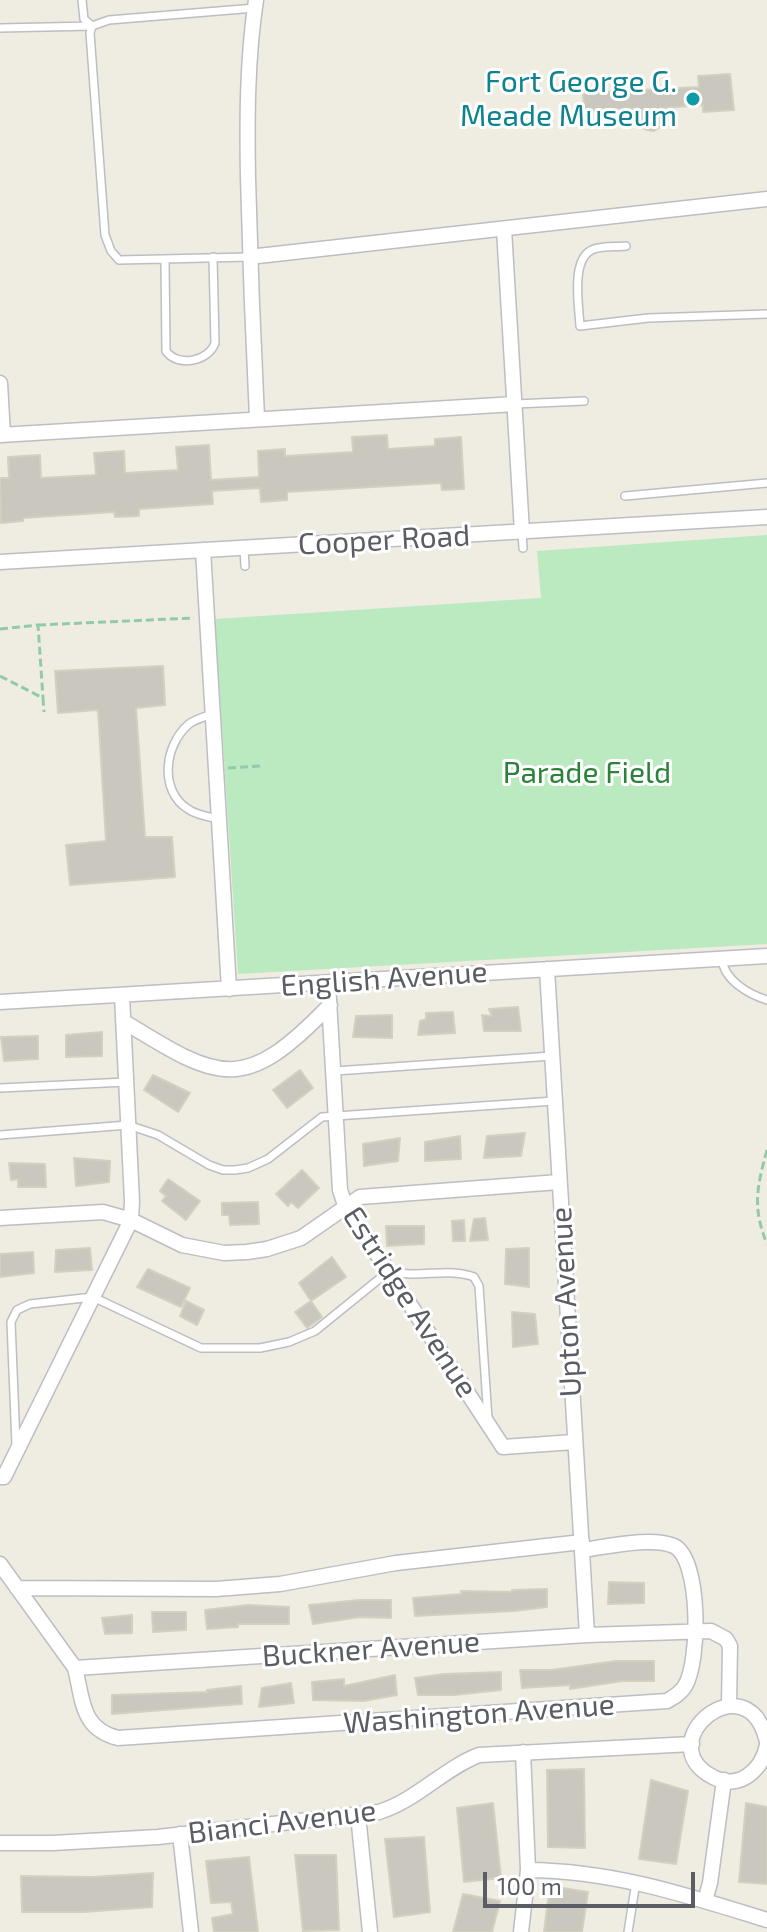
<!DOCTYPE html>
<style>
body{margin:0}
#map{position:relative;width:767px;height:1932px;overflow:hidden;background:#efede1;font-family:"Exo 2",sans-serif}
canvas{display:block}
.scale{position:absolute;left:483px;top:1872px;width:212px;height:36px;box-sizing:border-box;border:4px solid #5a5d64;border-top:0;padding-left:10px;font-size:24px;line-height:28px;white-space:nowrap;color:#5a5d64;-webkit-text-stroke:6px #fff;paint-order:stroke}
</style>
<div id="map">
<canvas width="767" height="1932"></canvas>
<div class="scale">100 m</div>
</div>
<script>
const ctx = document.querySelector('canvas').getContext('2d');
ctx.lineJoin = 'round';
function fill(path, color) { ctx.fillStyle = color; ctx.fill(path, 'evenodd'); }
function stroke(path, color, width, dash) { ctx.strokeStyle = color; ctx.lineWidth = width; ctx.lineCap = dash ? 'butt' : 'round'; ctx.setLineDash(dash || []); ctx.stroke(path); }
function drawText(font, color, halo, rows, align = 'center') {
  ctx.font = font + ' "Exo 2",sans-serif'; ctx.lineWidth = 6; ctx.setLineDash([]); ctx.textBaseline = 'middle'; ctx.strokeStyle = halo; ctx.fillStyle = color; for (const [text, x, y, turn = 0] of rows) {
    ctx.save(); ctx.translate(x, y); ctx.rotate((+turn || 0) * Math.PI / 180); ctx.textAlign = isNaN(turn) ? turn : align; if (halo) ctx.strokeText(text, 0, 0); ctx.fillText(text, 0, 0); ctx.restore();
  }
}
const green = new Path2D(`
 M767 535V944L238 974 215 619 541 598 537 551Z`);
const building = new Path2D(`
 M730 74 734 110 703 112V105L664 108 665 124 654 131 647 130 636 125 635 109 584 111 583 93 699 87 698 76Z
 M387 435 388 449 435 446V439L461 437 464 489 442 490 441 483 287 492V500L261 502 260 488 212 491 213 504 139 509V516L115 517 114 512 23 518V521L1 523 0 478H9L8 457 40 455 41 478 96 475 94 453 124 451 125 473 178 470 176 447 209 445 211 480 259 477 258 451 285 449V456L353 452 352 437Z
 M163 666 165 705 136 708 145 837H172L175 877 70 885 66 845 106 841 98 710 58 713 55 671Z
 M518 1007 521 1031H484L482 1015 492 1016 489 1009Z
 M453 1012 455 1033 418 1035 420 1021 426 1019V1013Z
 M392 1015V1038L353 1037 356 1016Z
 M102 1032V1056L66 1057V1035Z
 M38 1036V1059L4 1061 1 1037Z
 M300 1070 313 1088 287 1108 273 1090Z
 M153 1075 190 1093 178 1112 144 1090Z
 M525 1133 521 1156 484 1158 487 1136Z
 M460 1136 461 1159 425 1161V1142Z
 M400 1138 398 1161 364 1166 363 1144Z
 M74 1158 110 1161 109 1182 76 1186Z
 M9 1163 45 1164 46 1187H18V1179L11 1180Z
 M302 1170 319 1188 298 1208 291 1202 288 1206 276 1194Z
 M168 1179 200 1201 186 1220 162 1201 166 1196 160 1191Z
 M258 1202 259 1224 230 1225 229 1215H222V1203Z
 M485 1218 488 1240 470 1241 474 1219Z
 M464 1220 465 1241H453L452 1221Z
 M386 1226H424V1244L387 1246Z
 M90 1248 92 1270 55 1272 56 1250Z
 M529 1248V1287L505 1284 506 1249Z
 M33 1252 34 1273 0 1277V1254Z
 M332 1257 346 1277 311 1301 299 1283Z
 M148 1269 190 1288 181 1307 137 1287Z
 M186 1301 204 1310 197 1325 180 1316Z
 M311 1301 322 1317 307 1328 295 1312Z
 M512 1312 535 1314 538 1344 513 1347Z
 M609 1582 644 1583V1603L608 1604Z
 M547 1589V1607L514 1611 415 1616 413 1598 461 1594V1591L512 1592V1590Z
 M359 1600H391V1618L360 1617 313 1624 309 1605Z
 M248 1605 289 1607V1624H238V1627L207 1629 205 1610Z
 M152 1612H186V1630L153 1632Z
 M132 1615V1633L105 1634 102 1618Z
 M616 1661H654V1681H622L570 1689V1685L522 1688 520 1670H551Z
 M501 1672V1690L455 1695H418L415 1678 444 1674Z
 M395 1675 397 1695 364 1701 313 1700 312 1682 344 1679V1686Z
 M291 1683 294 1703 259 1707 262 1688Z
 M241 1686 242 1704 112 1714V1695L208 1692 207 1690Z
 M584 1769 585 1848 548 1847 547 1770Z
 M651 1780 688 1791 676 1864 639 1859Z
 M493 1803 501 1878 464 1882 457 1808Z
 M746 1803 767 1807V1884L739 1882Z
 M424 1837 430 1912 394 1917 385 1839Z
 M295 1855H336L339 1930 303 1931Z
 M249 1857 258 1932H214L212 1918 233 1914 231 1902 211 1903 206 1861Z
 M153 1873 152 1907 84 1912H22L21 1876 93 1877Z
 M550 1886 588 1892 582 1932H544Z
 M463 1894 500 1901 492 1932H453Z`);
const path = new Path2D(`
 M38 625 194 618
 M0 629 38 625 43 698
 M0 676 43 698 44 712
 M228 768 261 766
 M767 1150C757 1187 752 1207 767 1244`);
const lane = new Path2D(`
 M82 0 84 19 92 26
 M0 28 92 26
 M626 246C616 247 602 246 594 249 570 257 579 306 580 326L648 318 767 314
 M249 257 119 260 111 251 105 235 90 33 92 26 109 20 255 8
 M165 259 166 351C178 368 209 361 215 343L213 257
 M515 404 584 401
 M625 496 767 483
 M522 532 523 548
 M244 548 245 566
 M212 714C205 717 195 719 189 724 164 745 159 791 188 809 196 815 209 817 219 819
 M722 959C724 980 748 994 767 1000
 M335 1071 552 1056
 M0 1088 126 1082
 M0 1135 128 1125 158 1135 209 1165 223 1170H235L248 1168 268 1159 322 1117 554 1101
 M16 1444 11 1322 17 1310 30 1304 93 1297 201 1348H260L289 1342 315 1331 389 1271C418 1279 449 1267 474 1277L479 1286 488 1419
 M628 1932 636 1882`);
const street = new Path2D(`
 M256 0C247 59 247 119 248 178 250 258 253 338 257 418
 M504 229 522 532
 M249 257 767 199
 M0 383 3 435
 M0 435 515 404
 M203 550 229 989
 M0 562 767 517
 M547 969 587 1635
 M328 983 340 1190 345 1205 503 1447 574 1442
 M0 1002 767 956
 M123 1021C221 1082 244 1094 330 1005
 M0 1218 103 1212 131 1220 182 1245 224 1253 247 1252 267 1249 301 1238 360 1197 559 1182
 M0 1477H4L131 1220 132 1201 122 996
 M0 1564 75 1668 587 1635 711 1631 726 1639 730 1646 729 1706
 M17 1588 216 1589 280 1584 396 1563 582 1542
 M75 1668C83 1700 81 1729 118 1738L667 1701C674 1697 681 1693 685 1686 700 1662 701 1559 674 1546 652 1536 606 1547 582 1550
 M767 1742C748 1658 647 1743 713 1777 739 1791 762 1770 767 1745
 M358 1815 370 1932
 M180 1834 191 1932
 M0 1843H53L158 1837 379 1812C417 1800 443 1769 479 1755L692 1744
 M528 1870C614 1871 686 1895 767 1920
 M705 1901 710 1883 724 1780
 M521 1932 528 1870 523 1752`);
const markers = [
 [693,99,8,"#0f9aa8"]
];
const cultureNames = [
 ["Fort George G.",677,82],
 ["Meade Museum",677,116]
];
const streetNames = [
 ["Cooper Road",384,540,-3],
 ["English Avenue",384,979,-4],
 ["Estridge Avenue",410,1302,57],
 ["Upton Avenue",566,1302,-93],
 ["Buckner Avenue",371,1649,-4],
 ["Washington Avenue",479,1714,-4],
 ["Bianci Avenue",282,1822,-7]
];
const parkNames = [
 ["Parade Field",587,773]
];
fill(green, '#bbe9c0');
fill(building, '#cac7be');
stroke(building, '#d4d0bf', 2);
stroke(lane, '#bcbec4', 10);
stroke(street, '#bcbec4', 17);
stroke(path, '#93caaa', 3, [8, 4]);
stroke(lane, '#fff', 7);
stroke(street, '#fff', 14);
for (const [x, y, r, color] of markers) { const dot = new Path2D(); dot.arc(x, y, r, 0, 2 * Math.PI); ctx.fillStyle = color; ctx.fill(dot); stroke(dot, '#fff', 3); }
drawText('30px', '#0d838f', '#fff', cultureNames, 'right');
drawText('30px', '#5a5d64', '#fff', streetNames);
drawText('30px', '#2b823a', '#fff', parkNames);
</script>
